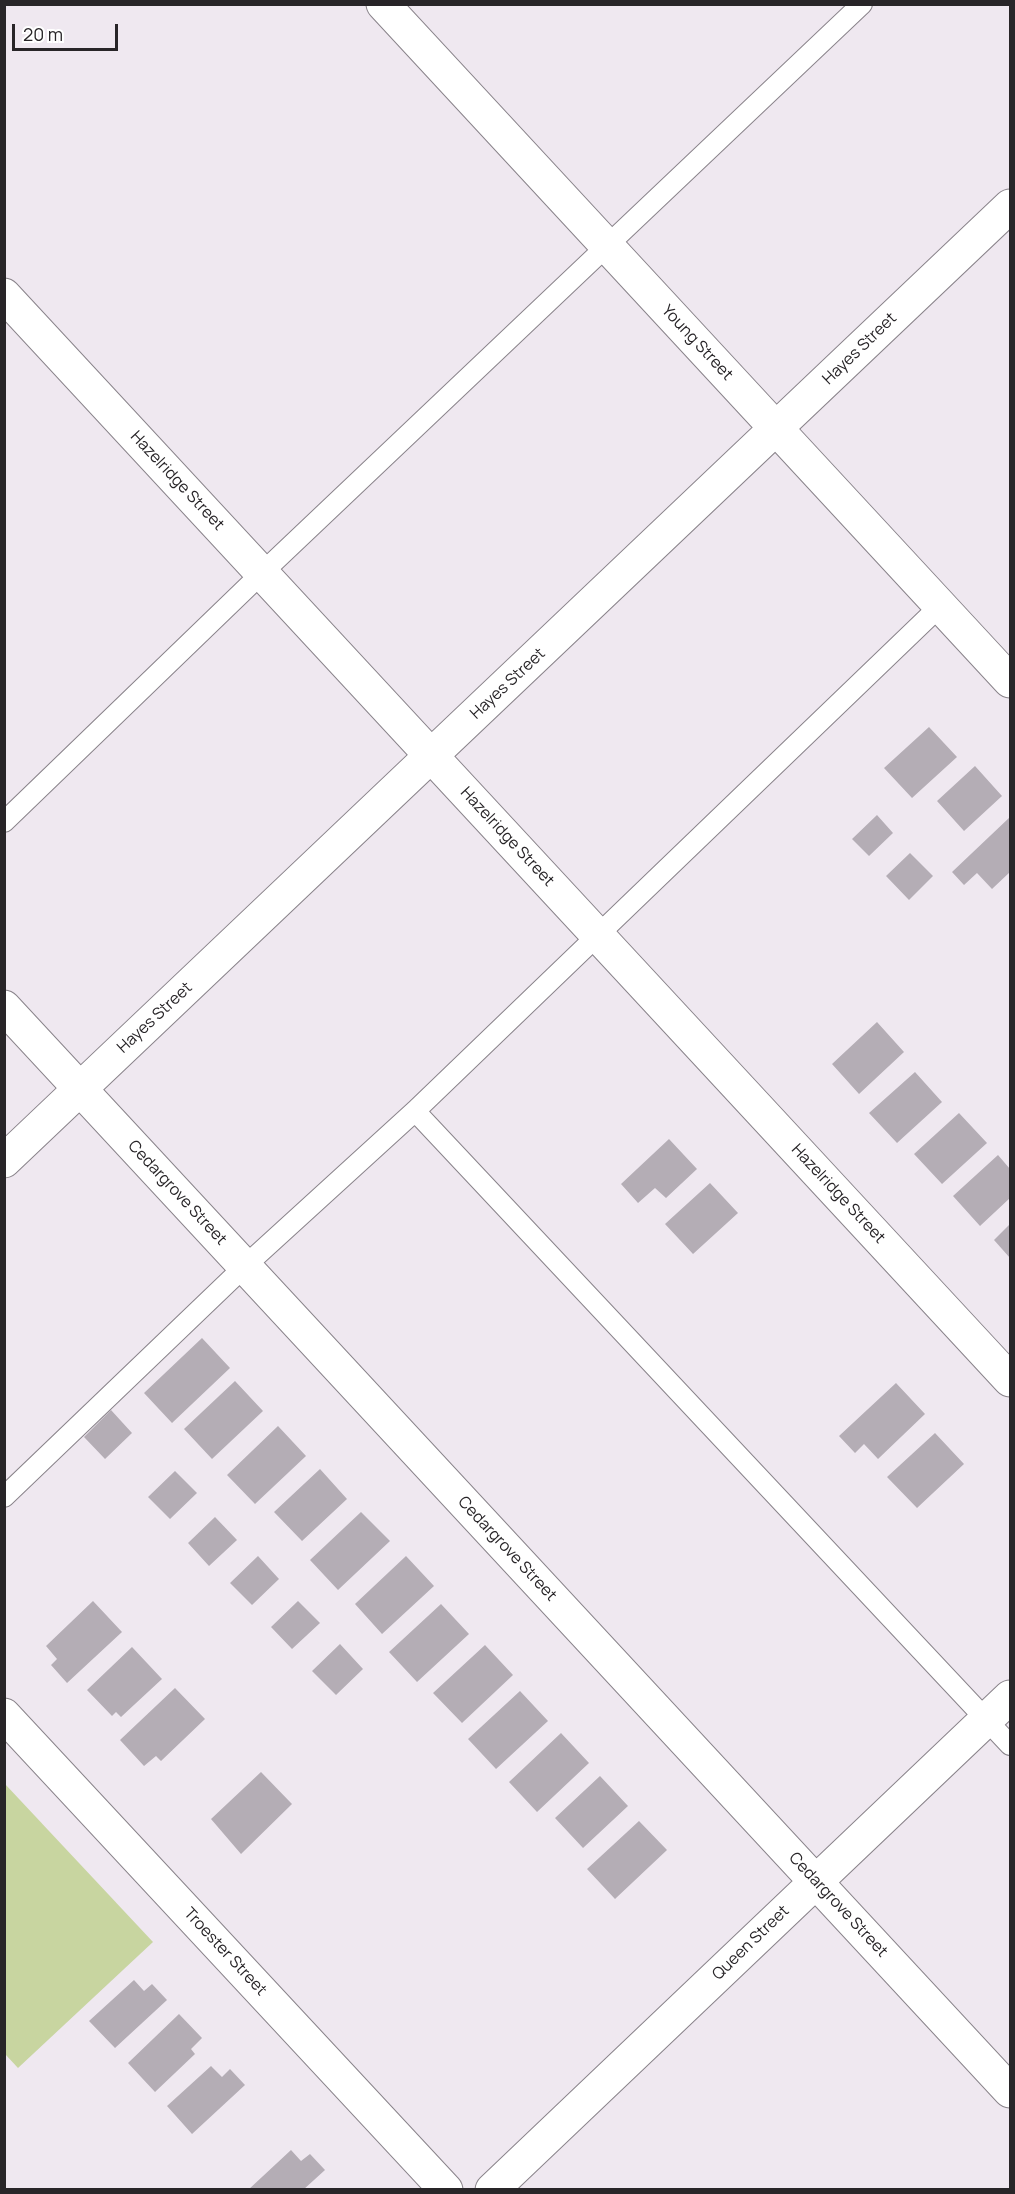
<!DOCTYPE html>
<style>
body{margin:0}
#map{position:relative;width:1015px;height:2194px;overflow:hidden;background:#efe8f0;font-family:Manrope,sans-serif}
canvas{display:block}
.frame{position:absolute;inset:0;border:6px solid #282528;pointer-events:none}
.scale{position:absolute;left:12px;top:24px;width:106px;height:27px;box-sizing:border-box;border:3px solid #282528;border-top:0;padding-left:8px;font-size:18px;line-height:21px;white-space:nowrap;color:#282528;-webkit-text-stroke:4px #fff;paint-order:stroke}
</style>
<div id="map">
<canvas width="1015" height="2194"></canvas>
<div class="frame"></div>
<div class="scale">20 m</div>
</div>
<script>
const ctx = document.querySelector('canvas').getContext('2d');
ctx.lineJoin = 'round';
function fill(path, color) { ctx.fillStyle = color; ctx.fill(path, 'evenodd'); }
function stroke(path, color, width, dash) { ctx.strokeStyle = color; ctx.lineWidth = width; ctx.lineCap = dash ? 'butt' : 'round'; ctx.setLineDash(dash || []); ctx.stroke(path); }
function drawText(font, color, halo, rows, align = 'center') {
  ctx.font = font + ' Manrope,sans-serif'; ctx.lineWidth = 4.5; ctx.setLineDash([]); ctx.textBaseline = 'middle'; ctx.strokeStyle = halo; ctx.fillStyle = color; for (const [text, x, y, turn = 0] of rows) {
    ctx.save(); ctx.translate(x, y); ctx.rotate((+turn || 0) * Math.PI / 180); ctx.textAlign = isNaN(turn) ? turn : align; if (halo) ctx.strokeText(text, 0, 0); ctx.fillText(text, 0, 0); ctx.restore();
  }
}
const green = new Path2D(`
 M5 1784 153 1942 18 2068 5 2054Z`);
const building = new Path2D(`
 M929 727 957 757 912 798 884 768Z
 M975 766 1002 796 964 831 937 801Z
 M877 815 893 833 869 856 852 839Z
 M1010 817V872L992 889 977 873 964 885 952 872Z
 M910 853 933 876 909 900 886 876Z
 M877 1022 904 1052 859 1094 832 1064Z
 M915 1072 942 1102 897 1143 869 1113Z
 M959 1113 987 1143 942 1184 914 1154Z
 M669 1139 697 1169 666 1198 655 1188 638 1203 621 1184Z
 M998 1155 1010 1169V1198L980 1226 953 1196Z
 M710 1183 738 1213 693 1254 665 1224Z
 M1010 1224V1258L994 1240Z
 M202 1338 230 1368 172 1423 144 1393Z
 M235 1381 263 1411 212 1459 184 1429Z
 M896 1383 925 1414 878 1459 864 1444 855 1453 839 1436Z
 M111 1410 132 1433 105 1459 84 1437Z
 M278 1426 306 1456 255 1504 227 1475Z
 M935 1433 964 1464 917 1508 887 1477Z
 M320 1469 347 1499 302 1541 274 1512Z
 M175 1471 197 1493 170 1519 148 1497Z
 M361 1512 390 1541 338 1590 310 1560Z
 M215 1517 237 1540 209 1566 188 1543Z
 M258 1556 279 1579 252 1605 230 1583Z
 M406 1556 434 1586 382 1634 355 1604Z
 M93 1601 122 1632 67 1683 51 1665 57 1659 46 1646Z
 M298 1601 320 1623 292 1649 271 1627Z
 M441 1604 469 1634 417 1682 389 1652Z
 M340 1644 363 1669 336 1695 312 1671Z
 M485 1645 513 1675 462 1723 433 1693Z
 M132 1647 162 1679 121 1717 116 1712 112 1716 87 1690Z
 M175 1688 205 1719 161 1761 156 1756 144 1766 120 1740Z
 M520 1691 548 1721 496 1769 468 1739Z
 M561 1733 589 1763 537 1812 509 1782Z
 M261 1772 292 1804 241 1854 211 1819Z
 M600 1776 628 1806 583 1848 555 1818Z
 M639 1821 667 1850 615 1899 587 1869Z
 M134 1980 144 1991 152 1984 167 2000 115 2048 89 2021Z
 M179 2014 202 2038 191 2049 195 2054 155 2092 128 2063Z
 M211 2066 222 2077 230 2069 245 2085 192 2134 167 2106Z
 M291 2150 301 2161 310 2154 325 2170 303 2190H248Z`);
const lane = new Path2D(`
 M4 822 262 573 862 4
 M415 1111 1010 1745
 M4 1497 245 1266 415 1111 940 606`);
const street = new Path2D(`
 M383 4 1010 681
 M4 295 1010 1380
 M4 1007 1010 2091
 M4 1715 446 2190
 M492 2190 1010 1697`);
const secondary = new Path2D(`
 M4 1161 1010 206`);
const streetNames = [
 ["Young Street",697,343,47],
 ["Hayes Street",860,349,-44],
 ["Hazelridge Street",177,481,47],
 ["Hayes Street",508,684,-43],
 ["Hazelridge Street",507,837,47],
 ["Hayes Street",155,1018,-43],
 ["Cedargrove Street",177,1193,47],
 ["Hazelridge Street",838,1194,47],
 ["Cedargrove Street",507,1549,47],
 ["Cedargrove Street",838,1905,47],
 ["Queen Street",751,1943,-44],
 ["Troester Street",225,1952,47]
];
fill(green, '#c8d5a0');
fill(building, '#b4adb5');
stroke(lane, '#89838a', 22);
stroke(street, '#89838a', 35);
stroke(secondary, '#89838a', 35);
stroke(lane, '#fff', 20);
stroke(street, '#fff', 33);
stroke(secondary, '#fff', 33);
drawText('16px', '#282528', '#fff', streetNames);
</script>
